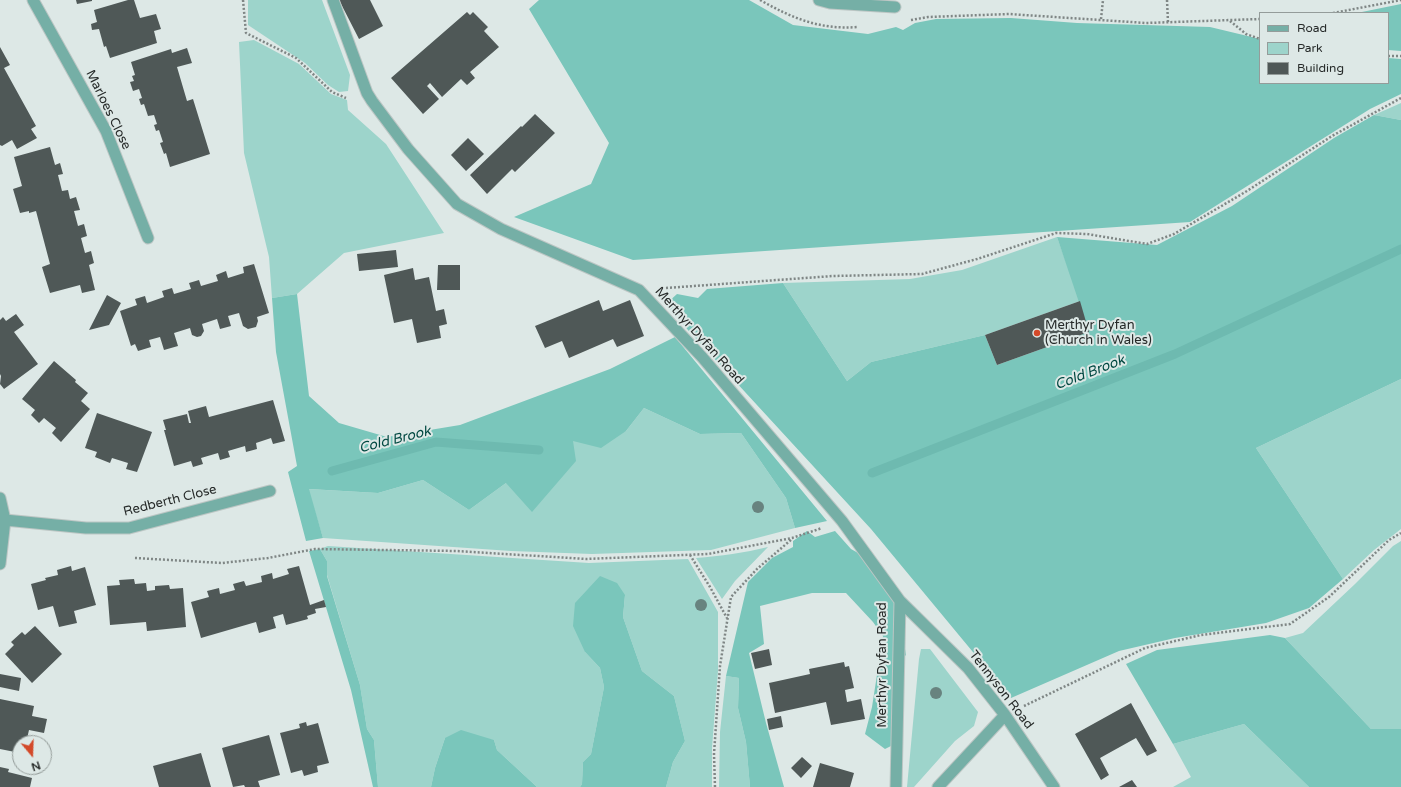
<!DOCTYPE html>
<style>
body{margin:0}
#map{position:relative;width:1401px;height:787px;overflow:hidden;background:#dde8e6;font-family:"Varela Round",sans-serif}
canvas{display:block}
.legend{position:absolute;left:1259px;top:12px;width:130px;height:72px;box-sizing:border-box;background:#dde8e6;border:1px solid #949c9a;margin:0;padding:5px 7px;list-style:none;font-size:12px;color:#262a29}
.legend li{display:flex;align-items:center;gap:8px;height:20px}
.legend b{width:20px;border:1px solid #949c9a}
.north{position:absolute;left:12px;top:735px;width:40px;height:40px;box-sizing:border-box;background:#dde8e6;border:1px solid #949c9a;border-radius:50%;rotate:161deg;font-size:11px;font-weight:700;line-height:16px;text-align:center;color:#262a29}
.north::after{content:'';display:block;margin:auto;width:14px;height:18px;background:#d34929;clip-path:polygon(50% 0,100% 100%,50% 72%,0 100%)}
</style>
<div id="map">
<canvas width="1401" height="787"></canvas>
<ul class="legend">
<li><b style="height:5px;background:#75afa6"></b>Road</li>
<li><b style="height:11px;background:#9dd4cb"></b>Park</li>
<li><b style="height:11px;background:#4f5857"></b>Building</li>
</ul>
<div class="north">N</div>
</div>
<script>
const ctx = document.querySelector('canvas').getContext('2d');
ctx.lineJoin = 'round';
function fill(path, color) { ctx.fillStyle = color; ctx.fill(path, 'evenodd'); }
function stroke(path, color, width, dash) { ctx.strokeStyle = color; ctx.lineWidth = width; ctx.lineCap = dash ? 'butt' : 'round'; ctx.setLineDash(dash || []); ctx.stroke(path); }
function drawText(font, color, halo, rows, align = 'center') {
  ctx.font = font + ' "Varela Round",sans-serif'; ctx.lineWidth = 4; ctx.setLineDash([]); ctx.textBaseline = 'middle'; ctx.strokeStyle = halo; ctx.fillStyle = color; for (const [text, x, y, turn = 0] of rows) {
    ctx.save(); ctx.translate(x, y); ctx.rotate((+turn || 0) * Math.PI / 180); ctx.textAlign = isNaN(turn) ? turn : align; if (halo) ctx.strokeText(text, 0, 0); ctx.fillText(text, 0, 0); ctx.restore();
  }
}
const green = new Path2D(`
 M248 0H322L350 75 348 91 339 92 328 85 305 63 248 25Z
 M254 40 299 64 331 94 347 100 348 110 386 144 444 233 344 253 297 294 272 298 269 257 244 153 239 42Z
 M1401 103V120L1374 115Z
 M1057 237 1080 301 985 335 871 362 847 381 783 283 910 279 962 270Z
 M1401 379V529L1374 550 1343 579 1256 448Z
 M644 408 700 434 741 433 786 498 795 528 711 550 592 554 511 551 323 538 308 489 378 493 423 480 469 510 506 483 572 441 626 431Z
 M1401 541V729H1371L1285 638 1303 633 1355 584 1393 546Z
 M328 546 589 563 688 559 718 612V671L712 748V787H666L673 762 685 741 674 696 642 671 623 617 625 595 585 652 600 668 604 687 591 754 583 762 582 784 580 787H537L497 750 494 740 445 738 435 768 431 787H378L374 740 367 729 360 685 327 575V561L320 549Z
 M768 547 735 581 722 599 696 558C721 556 744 553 768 547Z
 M921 649H930L978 712 974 726 955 741 914 787H907L919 659Z
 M726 676 739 678 738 708 746 742 750 787H719L720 732Z
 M1244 724 1309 787H1173L1191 777 1173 744Z`);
const forest = new Path2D(`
 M539 0H749L793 25 868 34 896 27 903 30 915 23 936 19 1011 18 1077 23 1210 27 1260 39V83H1388V58L1401 59V94L1370 109 1190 222 633 260 514 217 591 184 609 143 529 9Z
 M1401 4V51L1388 50V13H1357Z
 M1374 115 1401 120V379L1256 448 1343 579 1309 608 1266 623 1175 638 1119 651 1011 698 871 529 688 330 666 304 677 294 698 298 707 289 783 283 847 381 871 362 985 335 997 365 1089 332 1057 237 1157 245 1232 206 1334 138Z
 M297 294 309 396 339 423 387 437 460 425 610 369 675 337 827 521 795 528 786 498 741 433 700 434 644 408 626 431 601 448 573 441 576 461 532 512 506 483 469 510 423 480 378 493 309 489 323 538 306 541 288 472 297 466 276 352 272 298Z
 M807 531 815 537 835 531 851 549 874 562 897 599 906 655 896 664 901 741 885 749 865 734 872 707 883 636 873 622 846 593H812L760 606 764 644 749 653 766 723 784 787H750L746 742 738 708 739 678 726 676 748 582 772 558 793 547V541Z
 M320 549 327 561V576L360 685 367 729 374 740 378 787H373L351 690 309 551Z
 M600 576 617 583 625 595 623 617 642 671 674 696 685 741 673 762 666 787H580L582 784 583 762 591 754 604 687 600 668 585 652 573 626 575 603Z
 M1270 635 1285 638 1371 729H1401V787H1309L1244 724 1173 744 1126 664 1157 650Z
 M461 730 494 740 497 750 537 787H431L435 768 445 738Z`);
const stream = new Path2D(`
 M332 471 436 442 539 450
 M872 473 1175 354 1401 249`);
const building = new Path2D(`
 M76 0H92V1L77 4Z
 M128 0H134L140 18 156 14 161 29 154 31 157 43 110 58 106 46 104 47 99 29 92 30 91 24 97 22 94 10Z
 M339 0H370L383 26 359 39Z
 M467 12 470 15 473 12 488 27 484 31 499 47 470 72 475 78 467 85 461 79 442 97 430 83 427 86 439 99 423 114 391 78Z
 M0 47 10 65 4 68 36 126 31 129 37 138 17 149 12 140 2 146 0 145Z
 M187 48 192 63 177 67 187 101 193 99 210 154 170 167 166 153 164 154 160 143 163 142 159 130 156 131 154 125 157 124 154 115 148 116 144 104 141 105 139 99 142 98 139 89 133 91 130 82 134 81 132 76 135 75 131 62 171 49 172 53Z
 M535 114 555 133 515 172 512 169 487 194 470 175 521 126 522 127Z
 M468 138 484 154 466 171 451 155Z
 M50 147 55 165 60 163 63 174 58 175 62 191 68 190 70 199 76 197 80 210 74 211 78 226 84 224 87 236 81 238 85 253 91 251 94 263 89 265 95 290 82 293 80 285 50 293 42 267 50 264 36 211 29 213V211L20 213 13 189 22 186 14 157Z
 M396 250 398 267 359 271 357 254Z
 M254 264 269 313 257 317 258 321 256 327 248 329 243 326 239 313 228 316 231 326 220 329 217 319 202 324 204 331 201 336 197 337 192 335 190 328 174 333 178 346 164 350 160 337 149 340 151 347 138 351 135 344 131 346 120 311 137 305 135 299 145 296 147 303 164 297 162 291 172 288 174 294 191 289 189 283 199 280 201 286 218 281 216 275 226 271 228 278 244 273 243 267Z
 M438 265H460V290H437Z
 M413 268 415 280 429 277 436 311 444 309 447 324 439 326 441 338 417 343 412 319 394 323 384 275Z
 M107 295 121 303 109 325 89 330Z
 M599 300 603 311 630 300 644 336 617 347 613 339 569 358 562 341 545 348 535 326Z
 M1080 301 1089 332 997 365 985 335Z
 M16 314 24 325 14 332 38 364 4 389 0 384 1 376 0 374V320L3 317 6 321Z
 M54 361 76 380 75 382 88 393 81 401 90 409 61 442 52 433 56 428 44 418 39 423 31 415 35 410 22 399Z
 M273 400 285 441 273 444 271 438 256 443 257 449 246 452 245 446 228 451 230 457 220 460 218 453 201 458 203 464 193 467 191 461 174 466 164 430H166L163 420 187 414 189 423H191L188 411 206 406 209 417Z
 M97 413 152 432 137 472 126 469 128 463 112 458 110 463 95 457 97 452 85 448Z
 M71 566 72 571 85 567 96 605 74 611 77 623 59 627 53 606 38 610 31 584 46 580 45 578 58 575 57 570Z
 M299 566 310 605 324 600 326 607 315 609 316 613 307 616 308 619 286 625 283 614 273 617 276 628 259 633 256 622 201 638 191 602 209 597 207 591 219 588 220 594 235 590 233 584 244 581 246 586 262 582 261 576 272 573 273 579 289 574 287 569Z
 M134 579 135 584 146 583 147 591 155 590V586L169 585 170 589 183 588 186 627 147 631 146 622 110 625 107 586 120 585 119 580Z
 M35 626 62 654 32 683 5 654 14 645 11 642 22 632 25 635Z
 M769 649 772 665 755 669 751 653Z
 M844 662 845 667 849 666 854 688 845 690 847 702 861 699 865 719 831 725 826 702 775 713 769 683 810 674 809 669Z
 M0 674 21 678 19 691 0 687Z
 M0 699 34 706 32 716 47 719 44 733 29 730 26 743H20V753L0 749Z
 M1131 703 1157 751 1147 756 1136 738 1100 758 1109 775 1101 780 1075 734Z
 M781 716 783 727 769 730 767 719Z
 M306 722 307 726 318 723 329 763 317 766 318 772 304 776 302 770 291 773 280 733 300 728 299 724Z
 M269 735 280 775 258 781 260 787H245L244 785 233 787 222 748Z
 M201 753 211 787H159L153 766Z
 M802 757 812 766 801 778 791 768Z
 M820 763 854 773 850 787H813Z
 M0 767 9 769 8 772 32 778 30 787H0Z
 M1132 780 1137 787H1119Z`);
const path = new Path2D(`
 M243 0 246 33 296 58 332 92 346 98
 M760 0C792 18 820 30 857 27
 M1167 0 1168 22
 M1333 13 1401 0
 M1101 19 1103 0
 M911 20 928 17 1009 14 1146 23 1260 19
 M1230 21 1246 34 1260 39
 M1388 56H1401
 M666 288 833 276 922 274 977 259 1056 233 1087 234 1147 244 1174 234 1247 191 1332 136 1401 98
 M690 555 710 587 727 618
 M135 558 222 563 268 558 315 549 457 551 586 559 708 554 792 538 822 528
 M1024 706 1145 648 1201 635 1290 624 1329 597 1389 540 1401 533
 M715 787 714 754 720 666 731 597 757 569 792 539`);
const service = new Path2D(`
 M819 0 830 3 895 7`);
const minor = new Path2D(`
 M33 0 106 131 148 238
 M333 0 367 93 372 101 408 149 457 204 501 229 639 290 702 357 842 521 900 601 896 787
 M0 498 5 520 0 564
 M5 520 86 528H129L270 491
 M900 601 968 668 1005 715 1054 787
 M938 787 1005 715`);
const trees = [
 [758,507],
 [701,605],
 [936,693]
];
const markers = [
 [1037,333,4,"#d34929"]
];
const streetNames = [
 ["Marloes Close",108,110,64],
 ["Merthyr Dyfan Road",699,336,48],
 ["Redberth Close",170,501,-14],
 ["Merthyr Dyfan Road",883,665,-90],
 ["Tennyson Road",1001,690,52]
];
const poiNames = [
 ["Merthyr Dyfan",1045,326],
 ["(Church in Wales)",1045,341]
];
const waterNames = [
 ["Cold Brook",1090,373,-21],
 ["Cold Brook",395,440,-14]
];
fill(green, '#9dd4cb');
fill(forest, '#7ac6bb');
stroke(stream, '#6ebab0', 9);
fill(building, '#4f5857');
stroke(service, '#bcc6c4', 13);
stroke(minor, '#bcc6c4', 13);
stroke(path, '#7f8685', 2.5, [2, 2]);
stroke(service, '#75afa6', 11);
stroke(minor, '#75afa6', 11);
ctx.fillStyle = '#68837f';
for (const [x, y] of trees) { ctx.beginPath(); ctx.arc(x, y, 6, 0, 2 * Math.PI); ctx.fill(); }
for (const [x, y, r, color] of markers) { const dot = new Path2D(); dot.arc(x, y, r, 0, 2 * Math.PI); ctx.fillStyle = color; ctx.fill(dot); stroke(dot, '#dde8e6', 1.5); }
drawText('13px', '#262a29', '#dde8e6', streetNames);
drawText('13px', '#262a29', '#dde8e6', poiNames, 'left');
drawText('italic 14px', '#004841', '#dde8e6', waterNames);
</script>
